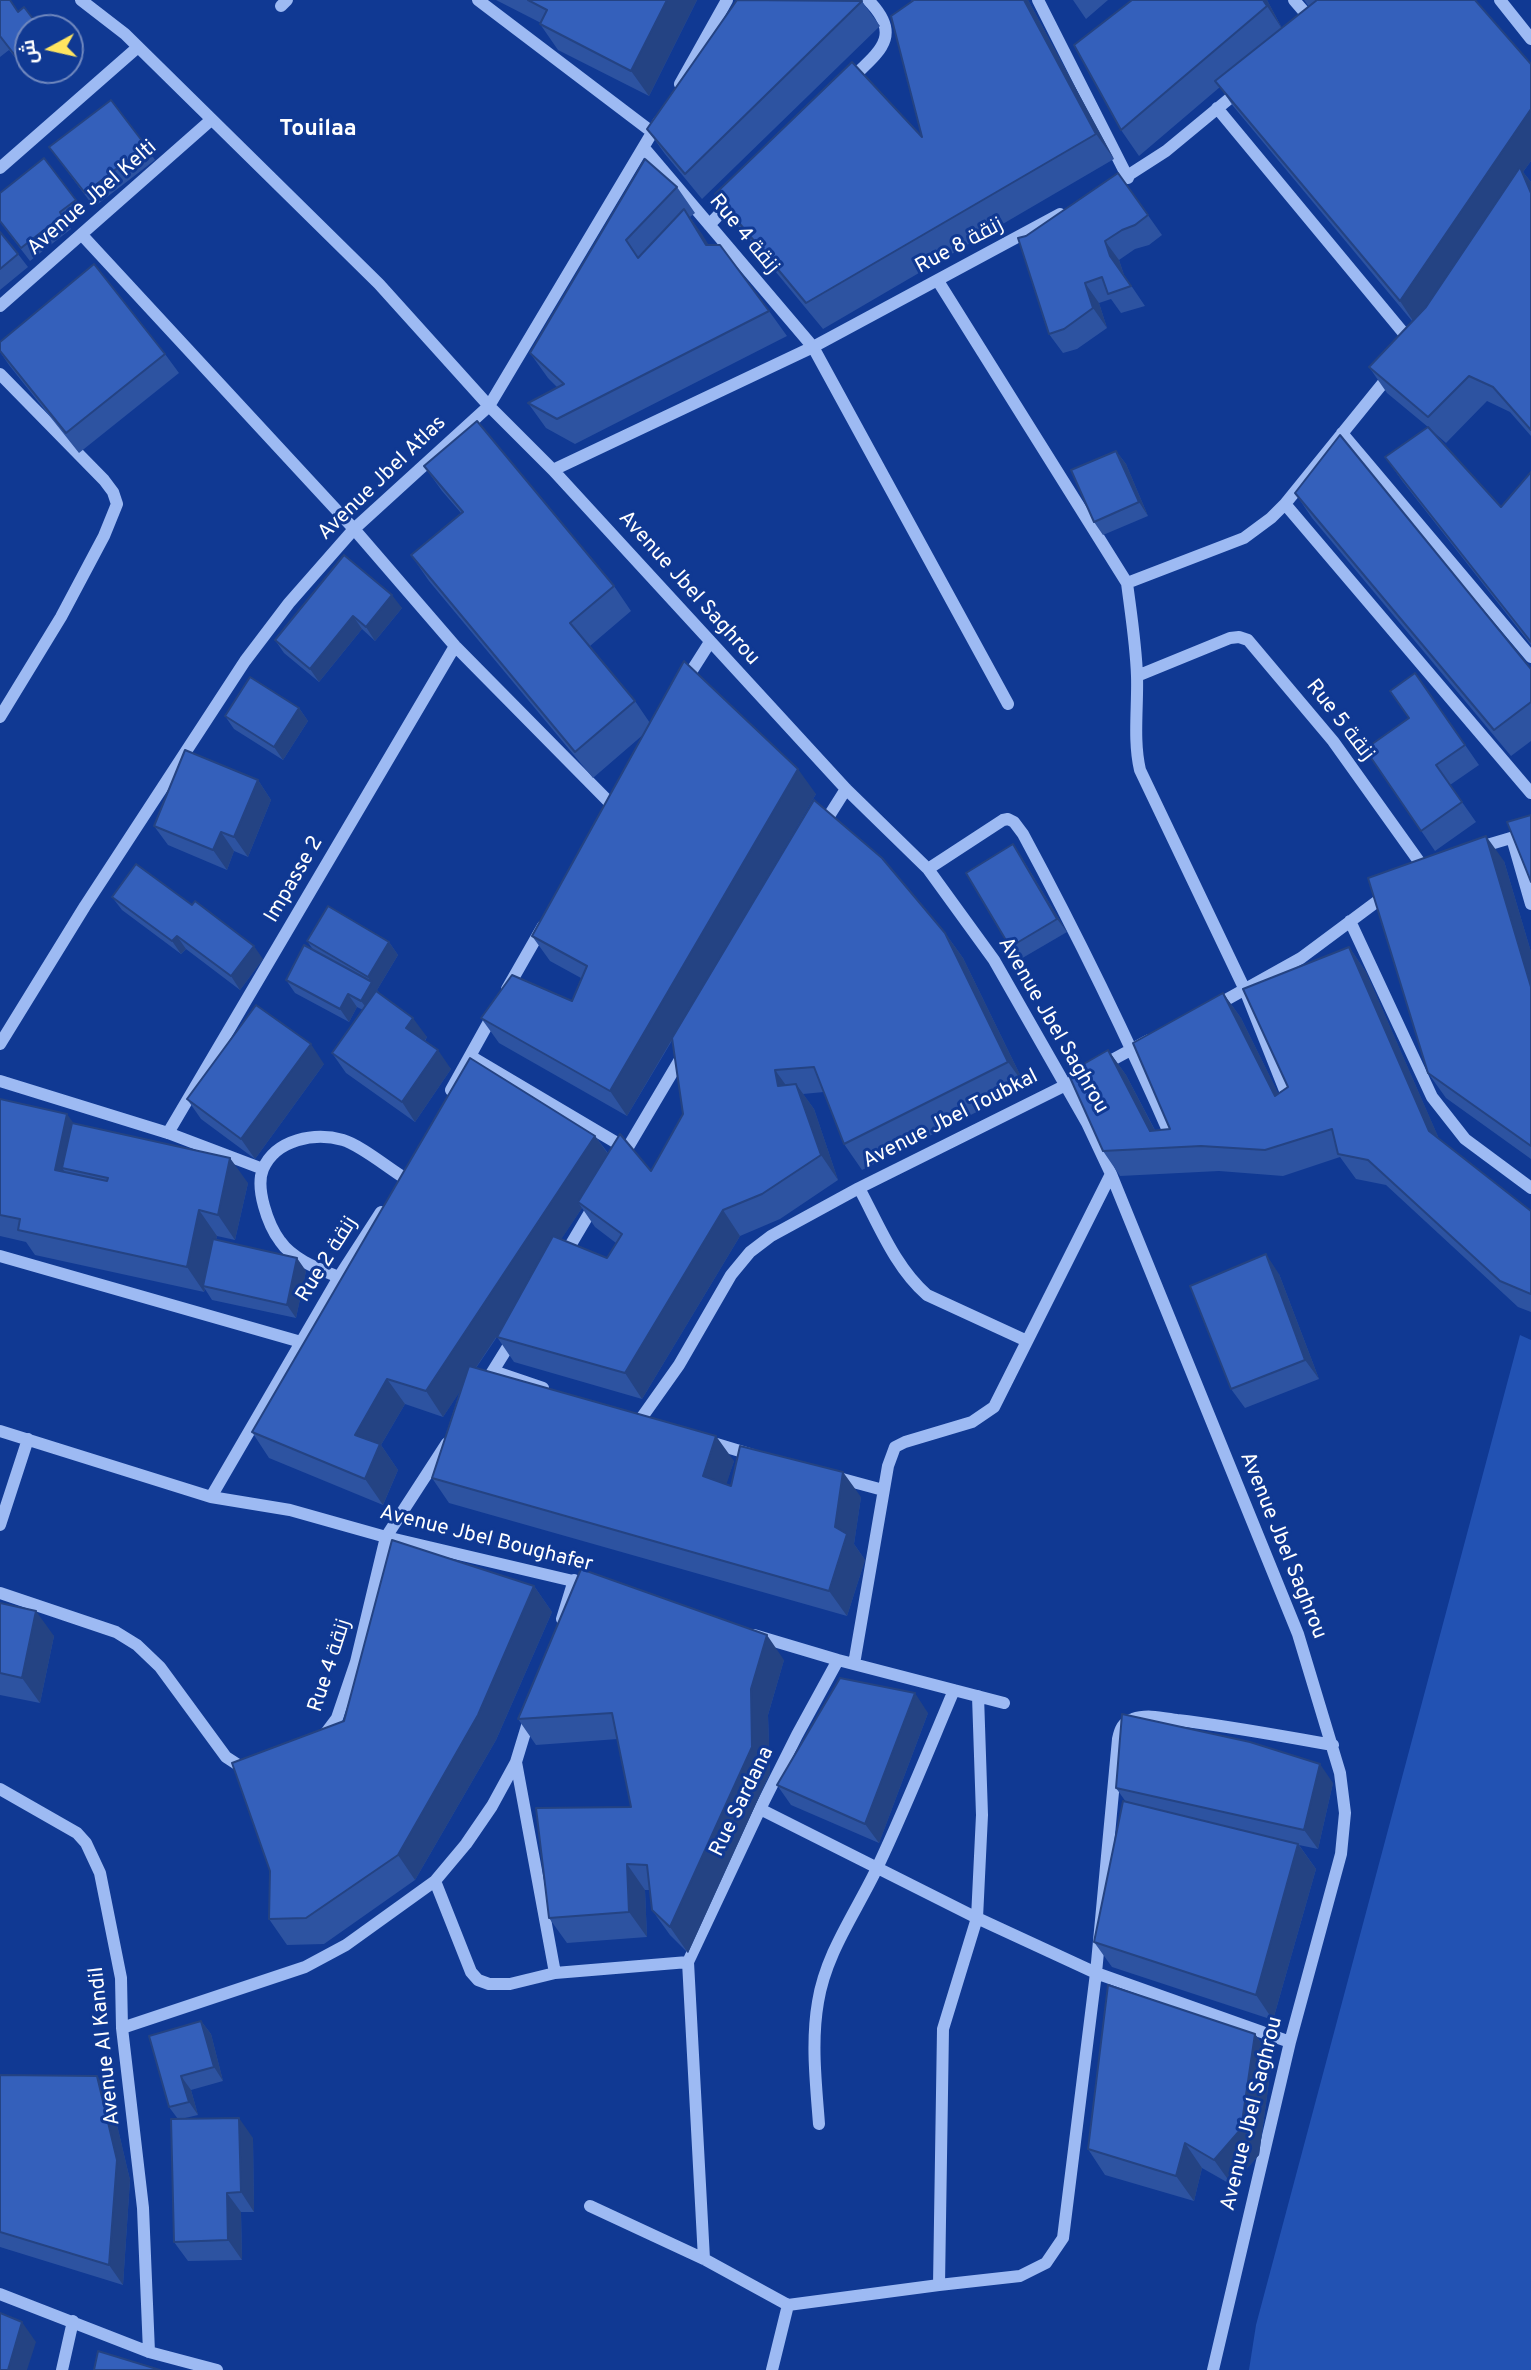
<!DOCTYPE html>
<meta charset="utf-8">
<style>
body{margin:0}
#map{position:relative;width:1531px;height:2370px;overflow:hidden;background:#103993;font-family:Overpass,Cairo,sans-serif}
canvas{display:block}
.north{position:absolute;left:14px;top:14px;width:70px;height:70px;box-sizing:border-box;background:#103993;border:2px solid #7088be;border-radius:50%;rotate:262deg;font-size:19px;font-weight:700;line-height:28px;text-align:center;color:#fff}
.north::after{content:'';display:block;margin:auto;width:24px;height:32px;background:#ffe560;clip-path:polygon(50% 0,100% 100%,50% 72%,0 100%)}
</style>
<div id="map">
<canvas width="1531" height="2370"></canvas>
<div class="north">ش</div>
</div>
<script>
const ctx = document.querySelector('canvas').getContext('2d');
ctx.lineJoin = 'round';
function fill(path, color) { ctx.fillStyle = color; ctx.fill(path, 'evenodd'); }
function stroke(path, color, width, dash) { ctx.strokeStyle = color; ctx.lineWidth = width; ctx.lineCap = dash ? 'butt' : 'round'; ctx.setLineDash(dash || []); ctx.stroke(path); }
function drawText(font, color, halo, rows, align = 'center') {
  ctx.font = font + ' Overpass,Cairo,sans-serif'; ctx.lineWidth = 6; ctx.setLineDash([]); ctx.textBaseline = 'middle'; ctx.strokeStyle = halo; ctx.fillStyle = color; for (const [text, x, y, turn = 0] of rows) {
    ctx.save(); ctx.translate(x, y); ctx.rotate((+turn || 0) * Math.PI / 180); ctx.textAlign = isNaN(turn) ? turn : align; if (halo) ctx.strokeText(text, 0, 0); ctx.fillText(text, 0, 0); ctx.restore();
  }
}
const green = new Path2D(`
 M1520 1335 1531 1340V2370H1249L1256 2325Z`);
const minor = new Path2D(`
 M81 0 125 34 379 284 489 406 553 470 846 789 928 869 994 960 1087 1123 1111 1174 1298 1634 1340 1773 1345 1813 1341 1854 1290 2042 1213 2370
 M478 0 652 132
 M1038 0 1128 178
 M1294 0 1313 22
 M1500 0 1531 39
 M281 6 287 0
 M849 81C877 53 905 37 868 0
 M680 84 727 0
 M1217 108 1411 342
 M644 148 813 347 1008 704
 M0 168 138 47
 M1110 187 1166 151 1241 89
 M709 225 736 197
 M82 235 354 529 455 646 611 804
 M938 281 1127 583C1131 614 1136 645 1137 676 1138 707 1133 740 1140 770L1245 990 1286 1093
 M0 306 211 120
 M0 374 104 480 113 492 117 504 104 536 61 617 0 717
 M1342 433 1531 657
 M553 470 813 347 1060 214
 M1285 504 1531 793
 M1127 583 1244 538 1271 518 1285 504 1392 372
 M1137 676 1230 638 1239 637 1248 640 1333 741 1423 867
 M684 683 710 642
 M822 827 846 789
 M1512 838 1531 904
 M1477 848 1531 832
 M928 869 1003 820 1008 819 1014 822 1023 834C1078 936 1128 1039 1174 1144
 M1350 921 1432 1097 1465 1139 1531 1188
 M507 989 543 926
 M1215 1006 1301 958 1387 894
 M0 1044 85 906 245 661 289 603 354 529 489 406 659 121
 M470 1056 627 1149
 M1101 1066 1149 1040
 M0 1081 168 1133 263 1169
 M451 1090 495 1011
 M168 1133 455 646
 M621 1159 685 1051
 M859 1188C879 1225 895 1267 927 1295L1027 1341
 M0 1256 301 1342
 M564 1256 596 1202
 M339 1277C319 1269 293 1260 280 1241 268 1225 255 1188 263 1169 276 1139 315 1132 343 1140 360 1145 387 1167 403 1177
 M493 1371 543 1388
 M483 1387 514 1337
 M640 1420 679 1365 731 1275 750 1252 771 1236 859 1188 1072 1082
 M0 1431 211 1497 290 1510 386 1537 590 1585
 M710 1442 753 1455
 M835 1477 883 1490
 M211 1497 339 1277 381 1212
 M0 1525 28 1439
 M0 1593 116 1632 137 1645 160 1667 226 1757 246 1770
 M562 1619 574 1580
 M754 1635 838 1660 1004 1703
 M854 1664 888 1466 895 1447 905 1442 972 1422 994 1407 1111 1174
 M322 1738 337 1718 356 1662 386 1537 447 1443
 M516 1762 555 1973
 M0 1789 77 1833 86 1843 100 1873 121 1978 122 2028 143 2208 149 2352
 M435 1881 471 1972 478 1980 489 1984H510L555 1973 688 1962
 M122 2028 305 1967 346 1945 435 1881 466 1844 492 1806 516 1762 530 1716
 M1290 2042 1096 1973 1118 1739C1120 1729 1123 1722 1133 1719 1147 1714 1163 1718 1177 1720 1229 1726 1281 1736 1333 1745
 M819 2124C816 2084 811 2042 818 2002 826 1952 857 1911 878 1866 905 1809 929 1749 954 1690
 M590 2206 704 2259 788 2305 939 2285 1020 2276 1046 2263 1063 2238 1096 1973 977 1918 760 1809
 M704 2259 688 1962 760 1809 797 1735 838 1660
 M939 2285 943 2029 977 1918 982 1815 978 1696
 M0 2294 149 2352 217 2370
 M62 2370 73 2321
 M772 2370 788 2305`);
const wall = new Path2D(`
 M0 0 18 12 28 28V70L26 71 9 50 0 57Z
 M496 0H697L649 96 558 50 540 24 541 23Z
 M861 0 880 26 702 199 665 154 647 129Z
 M911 0H1028L1114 159 823 329 732 219 715 194 922 137 912 1Z
 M1073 0H1108L1086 19Z
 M1267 0 1282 28 1309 7 1304 0H1475L1531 64V161L1523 172 1531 182V436L1510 412 1487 401 1446 443 1430 429 1501 507 1531 472V645L1403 482 1385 457 1428 427 1387 393 1369 367 1412 321 1233 106 1220 87 1139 156 1121 130Z
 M146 146 155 160 94 207 49 147Z
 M645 159 677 187 695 213 690 217 708 245 769 311 787 336 575 444 546 428 528 403 557 387 548 378 530 353Z
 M1118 173 1162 235 1149 245 1135 249 1119 260 1124 275 1145 306 1121 313 1111 299 1099 303 1107 328 1077 349 1063 353 1049 334 1026 236Z
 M0 193 76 200 85 213 69 226 71 229 30 261 0 222Z
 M0 232 18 254 28 267 0 290Z
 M0 352 165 354 179 373 79 453 9 365Z
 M1116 451 1126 464 1148 516 1103 535 1094 522Z
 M424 466 614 586 631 611 590 646 635 701 650 723 816 794 714 968 945 933 963 958 1026 1087 862 1170 844 1144 824 1092 803 1094 814 1109 838 1180 780 1219 740 1236 642 1399 514 1362 497 1337 476 1368 734 1461 726 1484 731 1486 861 1497 854 1544 865 1560 847 1616 449 1503 432 1478 460 1391 443 1417 405 1404 381 1445 398 1470 383 1505 269 1458 252 1432 595 1136 608 1153 651 1171 683 1114 673 1039 627 1116 499 1043 481 1018 572 1001 581 978 550 961 532 936 644 734 593 778 429 581 411 555 461 513 442 491ZM582 1208 595 1227 616 1243 607 1258 561 1239Z
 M1295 493 1531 669V741L1511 756 1312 518Z
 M344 555 402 608 375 641 362 629 319 682 284 653 275 640Z
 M1415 673 1479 765 1450 785 1476 822 1435 851 1365 749 1409 718Z
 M299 708 308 721 283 760 234 729 225 716Z
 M258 780 271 800 248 857 234 851 227 870 168 845 154 826Z
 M1022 858 1067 932 1019 960 1010 947Z
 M1504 861 1531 952V1159L1446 1098 1428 1073Z
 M112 897 263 959 240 990 186 949 181 954 122 910Z
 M307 941 389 942 398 955 377 990 381 995 427 1037 425 1041 451 1069 415 1122 346 1073 332 1053 363 1010 357 1007 349 1022 295 993 286 980 314 951Z
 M1349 947 1366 972 1439 1139 1531 1211V1312L1518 1307 1386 1185 1356 1179 1340 1157 1283 1176 1219 1171 1120 1176 1103 1151 1108 1050 1126 1075 1155 1130 1170 1129 1223 993 1241 1018 1278 1093 1288 1087Z
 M324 1064 255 1159 201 1119 187 1099Z
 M0 1099 248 1183 235 1240 217 1236 216 1240 306 1271 296 1318 212 1300 205 1289 204 1292 35 1255 26 1242 0 1236Z
 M1279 1274 1319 1379 1245 1408 1231 1389Z
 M534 1586 552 1612 496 1740 415 1880 324 1944 287 1945 269 1919 344 1721Z
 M0 1603 54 1636 40 1703 0 1695Z
 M784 1660 768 1715 770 1773 688 1953 670 1935 652 1910 650 1890H645L647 1937 567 1943 549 1918 631 1807 618 1739 536 1745 518 1719Z
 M928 1713 879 1843 791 1805 777 1785Z
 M1333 1783 1318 1849 1299 1845 1316 1869 1273 2020 1112 1967 1094 1942 1126 1802 1116 1788Z
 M201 2021 211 2034 223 2081 191 2090 198 2115 181 2119 253 2138 254 2212H241L242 2260 188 2261 174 2242 178 2119 169 2107Z
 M1255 2034 1272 2059 1259 2155 1232 2185 1202 2168 1194 2201 1105 2175 1088 2149Z
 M0 2075 110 2095 130 2180 123 2285 0 2247Z`);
const shadedWall = new Path2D(`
 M667 0H697L649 96 631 71Z
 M1024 0H1028L1114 159 1096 134Z
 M1263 0H1267L1284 32 1267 6Z
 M1531 109V161L1523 172 1531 182V193L1417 327 1400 301Z
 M684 209 702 234 724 270 706 245Z
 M1105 241 1119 260 1124 275 1110 256Z
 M1085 283 1099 303 1107 328 1093 308Z
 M1116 451 1126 464 1148 516 1139 502Z
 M392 595 402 608 375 641 366 627Z
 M353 616 362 629 319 682 310 669Z
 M299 708 308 721 283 760 274 747Z
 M798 769 816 794 627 1116 610 1091Z
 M258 780 271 800 248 857 234 837Z
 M221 832 234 851 227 870 213 850Z
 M1486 836 1504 861 1531 952V987Z
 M1013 844 1022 858 1067 932 1057 919Z
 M945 933 963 958 1026 1087 1008 1062Z
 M177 936 186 949 181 954 172 941Z
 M389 942 398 955 377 990 381 995 371 1014 361 1001 371 983 368 977Z
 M254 946 263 959 240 990 231 976Z
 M1349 947 1366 972 1447 1157 1429 1131Z
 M1223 993 1241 1018 1292 1121 1275 1096Z
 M348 994 357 1007 349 1022 340 1009Z
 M413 1018 427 1037 420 1047 406 1028Z
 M311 1044 324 1064 255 1159 241 1139Z
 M438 1050 451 1069 415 1122 402 1102Z
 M1108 1050 1126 1075 1164 1148 1150 1131Z
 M775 1070 793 1095 778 1086Z
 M796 1084 814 1109 838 1180 821 1155Z
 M67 1114 85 1139 62 1168 75 1186 55 1170Z
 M595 1136 613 1161 578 1202 582 1208 443 1417 426 1391Z
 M230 1158 248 1183 235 1240 218 1215Z
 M199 1210 217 1236 206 1287 203 1286 205 1289 204 1292 187 1267Z
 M723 1210 740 1236 642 1399 625 1373Z
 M1266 1254 1279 1274 1319 1379 1305 1360Z
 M297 1258 306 1271 296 1318 287 1305Z
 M387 1379 405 1404 381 1445 398 1470 383 1505 365 1479 355 1435Z
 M716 1436 734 1461 721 1501 703 1476Z
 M843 1472 861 1497 854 1544 865 1560 847 1616 829 1591 835 1527Z
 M534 1586 552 1612 496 1740 415 1880 398 1855Z
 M36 1611 54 1636 40 1703 22 1678Z
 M767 1635 784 1660 768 1715 770 1773 688 1953 670 1927 751 1689Z
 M915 1693 928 1713 879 1843 865 1824Z
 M1320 1764 1333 1783 1318 1849 1304 1830Z
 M1298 1844 1316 1869 1273 2020 1256 1995Z
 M627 1864 645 1890 647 1937 629 1912Z
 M201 2021 211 2034 223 2081 214 2067Z
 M1255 2034 1272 2059 1259 2155 1232 2185 1214 2160Z
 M97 2076 110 2095 130 2180 123 2285 109 2265Z
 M181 2076 191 2090 198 2115 189 2102Z
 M239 2118 253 2138 254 2212 241 2192Z
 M1185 2143 1202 2168 1194 2201 1176 2176Z
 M227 2193 241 2212 242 2260 228 2240Z
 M22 2322 36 2342 27 2370H8Z`);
const building = new Path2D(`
 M0 0H10L18 12 24 7 40 28H28V50L17 58 0 36Z
 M528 0H667L631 71 540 24 547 10Z
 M737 0 862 1 685 174 647 129Z
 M914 0H1024L1096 134 806 303 715 194 852 62 922 137 891 16Z
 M1132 0H1263L1267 6 1121 130 1074 45Z
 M1317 0H1475L1531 64V109L1400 301 1215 81Z
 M111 100 146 146 85 193 49 147Z
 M44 158 76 200 60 212 62 216 21 248 0 221V193Z
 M645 159 677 187 626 240 638 258 684 209 706 245H720L769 311 557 419 528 403 564 384 530 353Z
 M1520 167 1531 193V430L1493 387 1469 376 1428 417 1369 367 1426 307Z
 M1118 173 1148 215 1135 225 1122 230 1105 241 1110 256 1131 286 1108 294 1102 277 1085 283 1093 308 1064 329 1049 334 1018 238 1026 236Z
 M0 232 18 254 0 269Z
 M94 264 165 354 66 433 0 351V342Z
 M477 421 614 586 570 623 635 701 575 752 411 555 463 512 424 466Z
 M1428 427 1501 507 1531 472V642L1385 457Z
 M1340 435 1531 669V702L1494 730 1295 493Z
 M1116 451 1139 502 1094 522 1071 470Z
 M344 555 392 595 366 627 353 616 310 669 275 640Z
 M684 661 798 769 610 1091 481 1018 512 975 572 1001 587 966 532 936Z
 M1415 673 1465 745 1436 765 1462 802 1421 831 1365 749 1409 718 1390 691Z
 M250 677 299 708 274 747 225 716Z
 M185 750 258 780 234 837 221 832 213 850 154 826Z
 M814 800 882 858 945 933 1008 1062 844 1144 814 1067 775 1070 778 1086 796 1084 821 1155 762 1194 723 1210 625 1373 497 1337 553 1236 607 1258 622 1234 578 1202 620 1134 651 1171 683 1114 672 1038Z
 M1531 815V882L1507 822Z
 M1486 836 1531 987V1146L1428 1073 1368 878Z
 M1013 844 1057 919 1010 947 966 873Z
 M136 864 192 905 195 901 254 946 231 976 177 936 172 941 112 897Z
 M328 906 389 942 368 977 307 941Z
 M304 945 372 982 361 1001 348 994 340 1009 286 980Z
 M1349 947 1429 1131 1531 1211V1294L1500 1281 1368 1160 1338 1154 1332 1129 1265 1150 1201 1146 1103 1151 1068 1073 1108 1050 1150 1131 1170 1129 1133 1043 1223 993 1275 1096 1288 1087 1243 989Z
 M376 991 413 1018 406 1028 438 1050 402 1102 332 1053Z
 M256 1005 311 1044 241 1139 187 1099Z
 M470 1058 595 1136 426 1391 387 1379 355 1435 380 1444 365 1479 252 1432Z
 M0 1099 67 1114 55 1170 107 1181 108 1178 62 1168 72 1123 230 1158 218 1215 199 1210 187 1267 18 1230 20 1219 0 1215Z
 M213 1239 297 1258 287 1305 203 1286Z
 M1266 1254 1305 1360 1231 1389 1190 1286Z
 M469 1366 716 1436 703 1476 731 1486 740 1446 843 1472 835 1527 847 1534 829 1591 432 1478Z
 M392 1540 534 1586 478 1715 398 1855 306 1918 269 1919 270 1871 232 1763 344 1721Z
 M581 1569 767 1635 751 1689 752 1747 670 1927 652 1910 647 1865 627 1864 629 1912 549 1918 536 1808 631 1807 612 1713 518 1719Z
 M0 1603 36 1611 22 1678 0 1673Z
 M840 1678 915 1693 865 1824 777 1785Z
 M1122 1714 1250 1742 1320 1764 1304 1830 1116 1788Z
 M1123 1801 1298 1844 1256 1995 1094 1942Z
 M1108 1985 1255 2034 1241 2129 1214 2160 1185 2143 1176 2176 1088 2149Z
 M201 2021 214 2067 181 2076 189 2102 169 2107 149 2036Z
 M0 2075 97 2076 117 2160 109 2265 0 2232Z
 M239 2118 241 2192 227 2193 228 2240 174 2242 171 2119Z
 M0 2313 22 2322 8 2370H0Z
 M98 2351 160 2370H94Z`);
const streetNames = [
 ["Avenue Jbel Kelti",93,199,-41],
 ["Rue 4 زنقة",743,235,50],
 ["Rue 8 زنقة",960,247,-28],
 ["Avenue Jbel Atlas",383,479,-44],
 ["Avenue Jbel Saghrou",688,589,48],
 ["Rue 5 زنقة",1339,721,52],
 ["Impasse 2",295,880,-60],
 ["Avenue Jbel Saghrou",1052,1026,60],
 ["Avenue Jbel Toubkal",951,1120,-27],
 ["Rue 2 زنقة",328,1260,-58],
 ["Avenue Jbel Boughafer",486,1540,14],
 ["Avenue Jbel Saghrou",1282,1546,68],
 ["Rue 4 زنقة",331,1666,-72],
 ["Rue Sardana",743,1802,-64],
 ["Avenue Al Kandil",106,2046,-96],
 ["Avenue Jbel Saghrou",1253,2114,-76]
];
const neighbourhoodNames = [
 ["Touilaa",318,130]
];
fill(green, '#2252b3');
stroke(minor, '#9dbaf3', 12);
fill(wall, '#2d53a1');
fill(shadedWall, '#244383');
fill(building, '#3460bb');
stroke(building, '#244383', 2);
drawText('21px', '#fff', '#103993', streetNames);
drawText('bold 23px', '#fff', '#103993', neighbourhoodNames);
</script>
